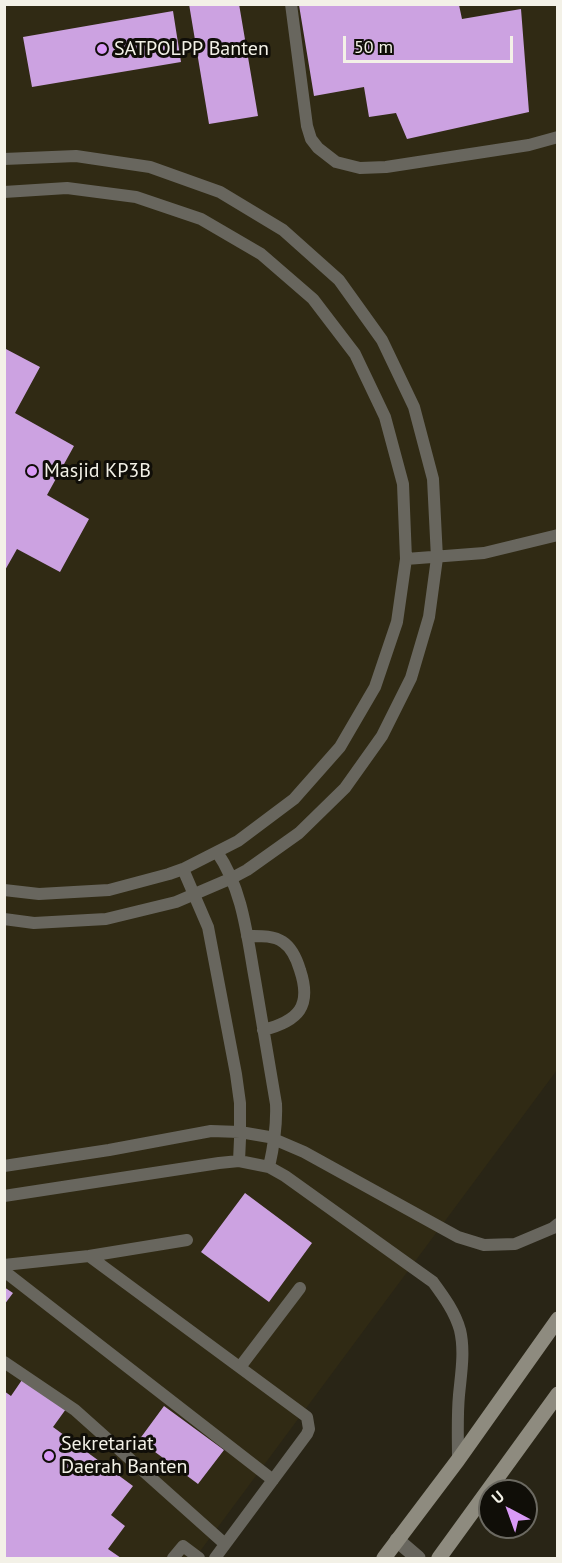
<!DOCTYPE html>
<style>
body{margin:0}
#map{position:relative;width:562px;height:1563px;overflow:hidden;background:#292516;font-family:"PT Sans",sans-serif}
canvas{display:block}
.frame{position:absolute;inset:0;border:6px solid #f3f1e7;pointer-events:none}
.north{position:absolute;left:478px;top:1479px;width:60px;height:60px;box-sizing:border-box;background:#100e08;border:2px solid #6b6961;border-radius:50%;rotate:319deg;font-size:16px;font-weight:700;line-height:24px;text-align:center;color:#f3f1e7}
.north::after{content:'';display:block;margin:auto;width:21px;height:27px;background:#d99af7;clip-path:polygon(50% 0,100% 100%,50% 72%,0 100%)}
.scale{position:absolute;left:343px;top:36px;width:170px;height:27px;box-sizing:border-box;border:3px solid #f3f1e7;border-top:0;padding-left:8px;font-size:18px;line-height:21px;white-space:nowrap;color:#f3f1e7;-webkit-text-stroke:4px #100e08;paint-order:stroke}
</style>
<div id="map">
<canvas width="562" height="1563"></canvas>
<div class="frame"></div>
<div class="north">U</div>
<div class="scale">50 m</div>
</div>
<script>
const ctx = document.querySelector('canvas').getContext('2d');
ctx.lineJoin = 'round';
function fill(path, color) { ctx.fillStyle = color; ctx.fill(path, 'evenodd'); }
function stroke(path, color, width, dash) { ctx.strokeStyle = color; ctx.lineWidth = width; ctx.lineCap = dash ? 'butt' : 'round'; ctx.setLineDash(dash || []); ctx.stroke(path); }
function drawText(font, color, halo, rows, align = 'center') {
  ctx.font = font + ' "PT Sans",sans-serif'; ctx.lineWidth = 6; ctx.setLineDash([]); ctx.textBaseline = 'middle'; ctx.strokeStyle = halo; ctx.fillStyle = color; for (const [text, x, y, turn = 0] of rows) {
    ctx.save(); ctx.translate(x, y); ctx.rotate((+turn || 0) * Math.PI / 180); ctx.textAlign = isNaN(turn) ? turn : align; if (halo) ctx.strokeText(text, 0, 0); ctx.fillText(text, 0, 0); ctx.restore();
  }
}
const built = new Path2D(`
 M5 5H557V1070L195 1558H5Z`);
const building = new Path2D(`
 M189 4H239L258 116 209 124Z
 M299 5H459L462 19 521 9 529 112 407 139 396 113 369 117 364 87 314 96Z
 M173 11 181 62 32 87 23 37Z
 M4 348 40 367 15 413 74 446 47 495 89 519 60 572 17 549 4 572Z
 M245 1193 312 1243 269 1302 201 1252Z
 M4 1287 13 1293 4 1305Z
 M24 1377 66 1409 53 1427 133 1486 111 1515 125 1526 108 1549 121 1558H4V1391L11 1396Z
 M164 1406 224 1450 198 1484 139 1440Z`);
const lane = new Path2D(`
 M291 4 307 126 311 139 318 148 336 162 360 168 386 167 529 145 558 137
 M4 159 76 156 150 167 220 192 283 230 339 280 382 340 414 407 433 479 437 558 429 617 411 678 382 736 345 788 299 833 247 870 232 878 176 902 106 919 34 923 4 919
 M4 192 67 188 136 197 201 219 261 254 313 299 355 354 385 417 403 484 406 559 397 622 375 687 340 747 294 799 238 841 183 869 169 874 109 890 39 894 4 890
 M406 559 484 553 558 535
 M217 852C243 890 247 936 255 980 262 1022 269 1063 276 1104 277 1126 274 1145 269 1167
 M183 869 208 927 236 1074 240 1103V1139L239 1161
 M247 936C259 936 273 935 283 942 292 948 297 960 300 970 312 1006 299 1021 263 1030
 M4 1166 109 1150 211 1131 240 1132 269 1137 304 1152 458 1237 484 1245 515 1244 553 1228 558 1224
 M4 1196 219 1163 239 1161 269 1167 285 1176 433 1282C444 1297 455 1312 460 1330 465 1351 461 1374 459 1395 457 1416 458 1438 458 1460
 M89 1256 307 1417 309 1429 307 1434 215 1558
 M4 1265 89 1256 187 1240
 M4 1271 273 1480
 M4 1362 75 1410 225 1544
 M240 1367 300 1288
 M173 1558 183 1546 199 1558`);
const street = new Path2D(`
 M397 1540 418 1558`);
const secondary = new Path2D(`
 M384 1558 458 1460 558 1319
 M439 1558 558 1394`);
const markers = [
 [102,49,6,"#d99af7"],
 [32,471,6,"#d99af7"],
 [49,1456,6,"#d99af7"]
];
const poiNames = [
 ["SATPOLPP Banten",114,49],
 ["Masjid KP3B",44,471],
 ["Sekretariat",61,1444],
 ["Daerah Banten",61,1467]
];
fill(built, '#302a14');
fill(building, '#cca2e1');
stroke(lane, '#68665e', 12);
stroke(street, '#68665e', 15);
stroke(secondary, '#8e8b7f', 15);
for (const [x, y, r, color] of markers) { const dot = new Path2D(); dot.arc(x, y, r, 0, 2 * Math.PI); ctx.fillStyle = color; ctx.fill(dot); stroke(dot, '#100e08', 2); }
drawText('20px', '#f3f1e7', '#100e08', poiNames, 'left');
</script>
